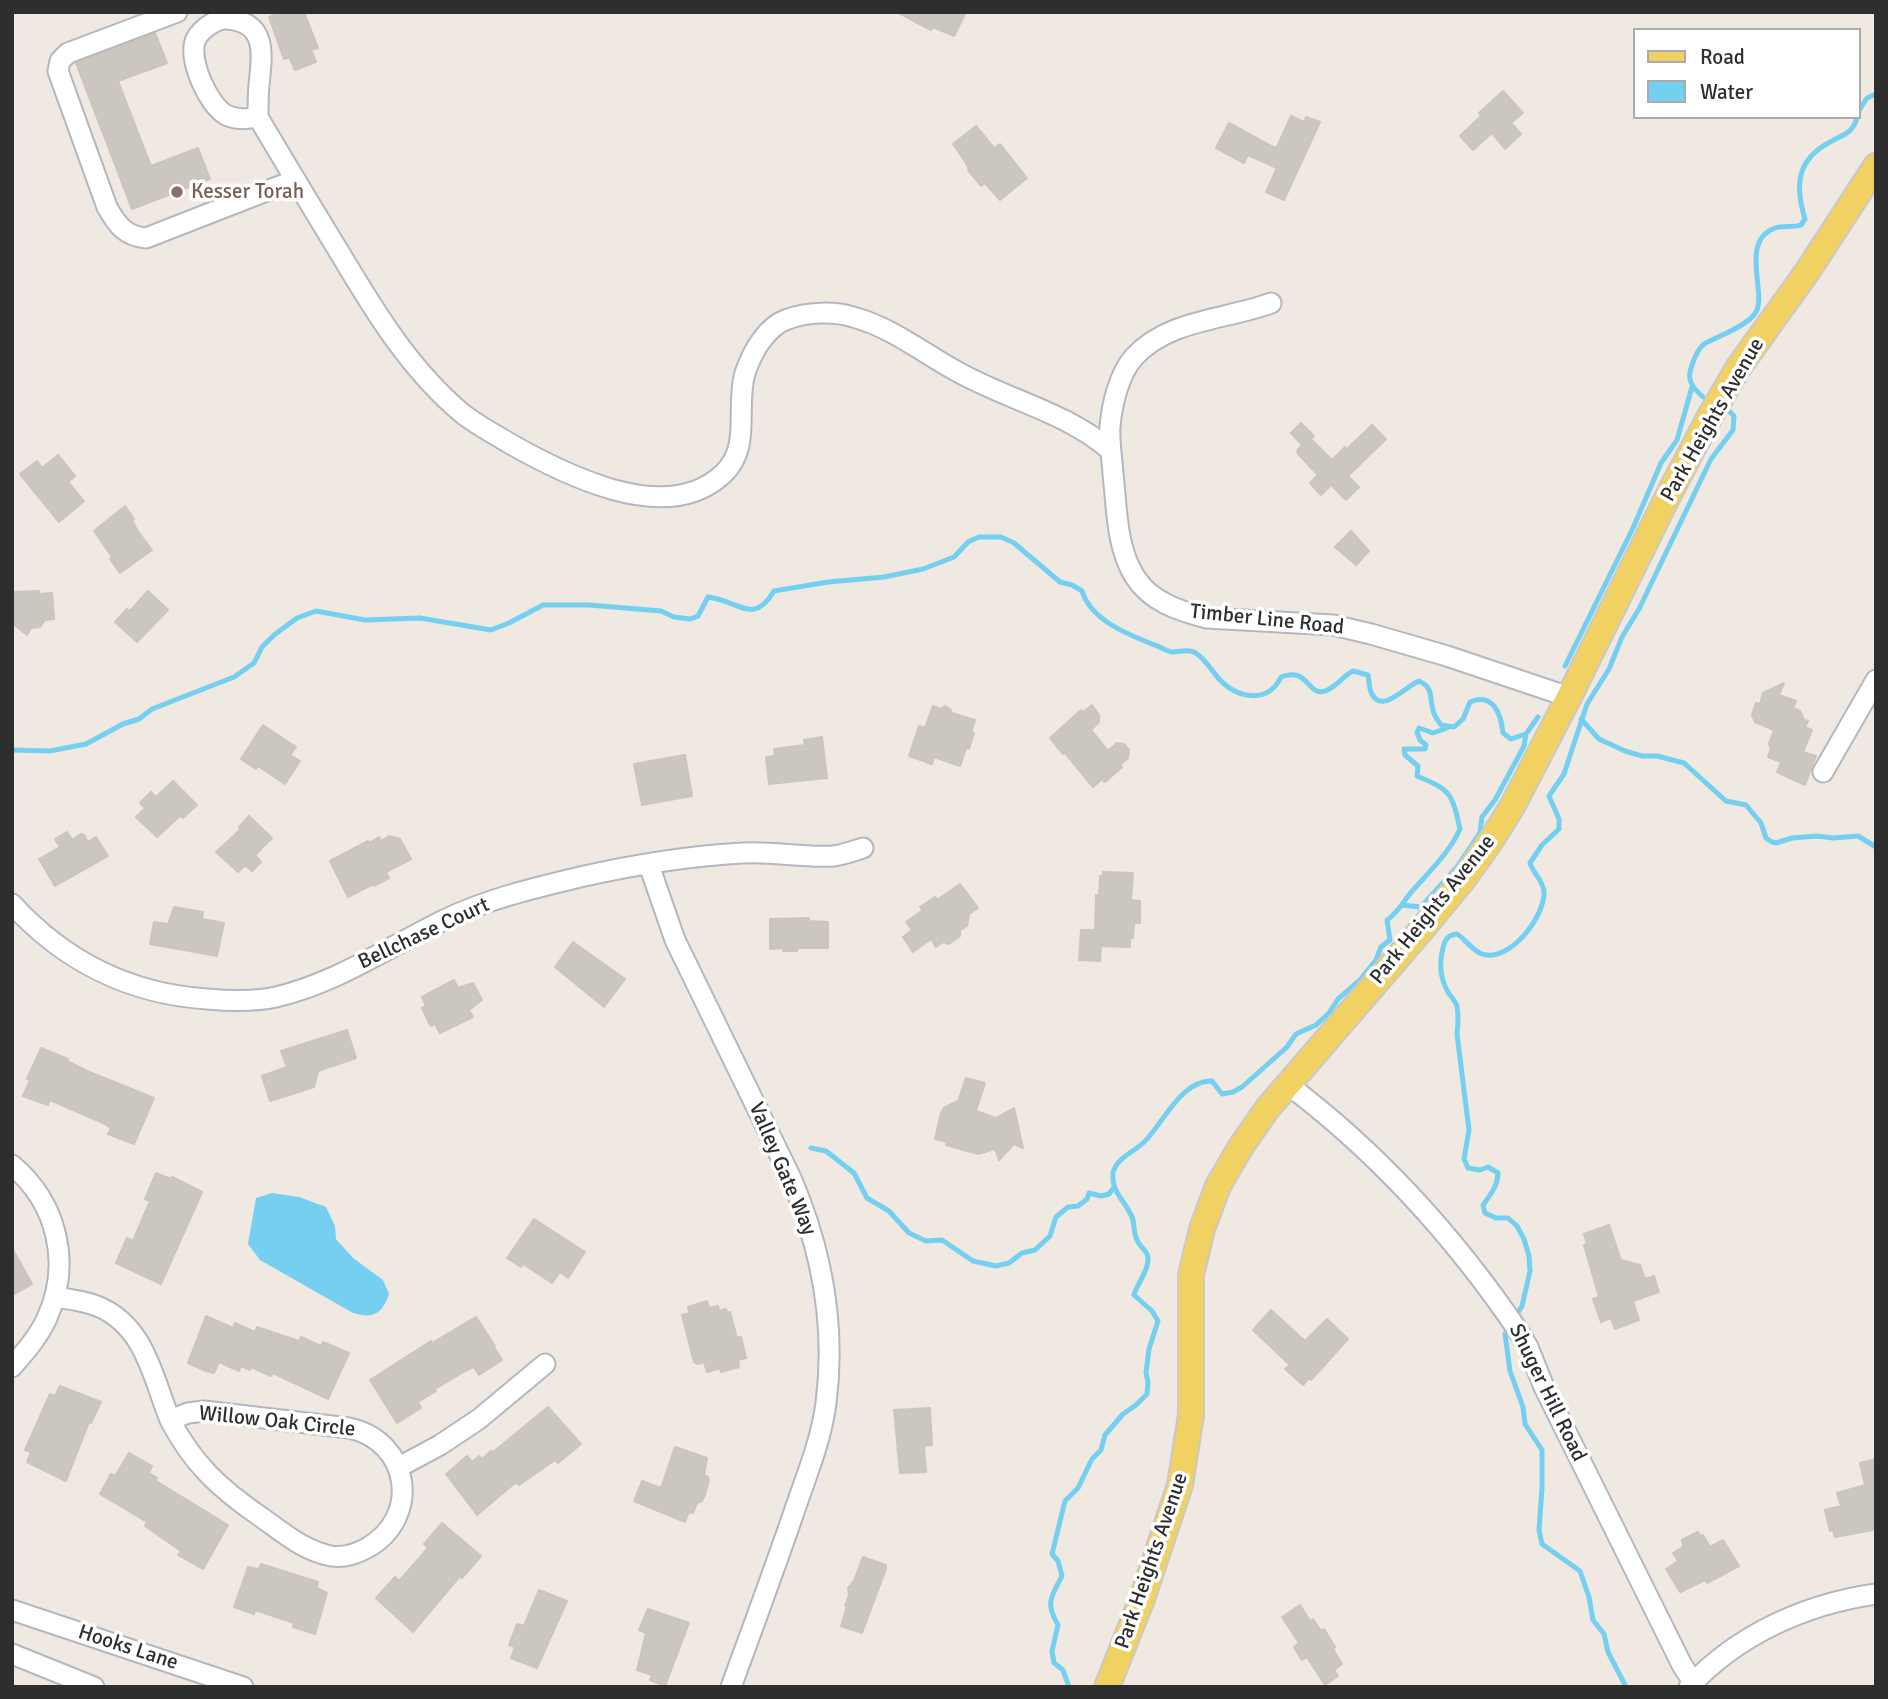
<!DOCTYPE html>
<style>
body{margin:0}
#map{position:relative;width:1888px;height:1699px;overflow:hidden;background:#efe9e1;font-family:Signika,sans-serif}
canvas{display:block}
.frame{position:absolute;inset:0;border:14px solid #2e2e2e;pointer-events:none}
.legend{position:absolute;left:1633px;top:28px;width:228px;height:91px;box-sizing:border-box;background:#fff;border:2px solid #ababab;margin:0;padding:9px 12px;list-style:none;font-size:21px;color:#2e2e2e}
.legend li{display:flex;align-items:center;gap:14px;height:35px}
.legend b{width:35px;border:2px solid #ababab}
</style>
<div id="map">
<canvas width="1888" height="1699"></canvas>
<div class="frame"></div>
<ul class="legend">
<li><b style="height:9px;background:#f2d163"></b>Road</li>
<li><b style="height:19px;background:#75cff0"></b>Water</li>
</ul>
</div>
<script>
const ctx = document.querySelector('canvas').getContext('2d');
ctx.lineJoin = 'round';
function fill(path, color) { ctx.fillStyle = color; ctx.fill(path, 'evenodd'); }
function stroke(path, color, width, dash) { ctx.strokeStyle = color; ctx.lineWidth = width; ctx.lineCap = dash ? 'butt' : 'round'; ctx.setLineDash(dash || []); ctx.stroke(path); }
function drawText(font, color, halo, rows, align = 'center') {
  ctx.font = font + ' Signika,sans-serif'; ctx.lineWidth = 7; ctx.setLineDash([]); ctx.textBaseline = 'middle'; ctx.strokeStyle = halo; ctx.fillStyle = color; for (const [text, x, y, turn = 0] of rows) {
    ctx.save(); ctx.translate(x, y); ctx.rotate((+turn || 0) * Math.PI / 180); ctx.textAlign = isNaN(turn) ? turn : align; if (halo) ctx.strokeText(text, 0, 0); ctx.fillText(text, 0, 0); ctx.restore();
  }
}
const water = new Path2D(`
 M272 1193 299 1197 326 1207 335 1226 336 1239 353 1258 383 1280 389 1294C382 1314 374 1319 353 1313L260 1260 248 1244 256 1198Z`);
const stream = new Path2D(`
 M1858 112 1867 98 1876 94
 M1703 397C1692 387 1686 380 1692 365 1694 359 1697 351 1702 346 1705 342 1711 341 1716 338 1727 333 1750 323 1756 312 1767 293 1739 241 1775 228 1783 225 1793 228 1801 225L1805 219C1795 186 1796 160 1830 142 1842 135 1854 133 1857 117
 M1565 666 1633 528 1661 463 1677 440 1692 387
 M1581 719 1599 739 1625 751 1642 756H1657L1684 763 1726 801 1746 805 1761 823 1766 838 1772 842 1776 843 1792 838 1817 836 1833 838 1858 836 1876 847
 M12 750 50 751 86 744 123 724 139 719 152 709 234 677 254 663 262 647 274 635 297 618 316 611 365 620 420 618 491 630 509 623 543 605H589L661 611 674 617 690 619 698 616 708 597C740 601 753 626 774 591L828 582 884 577 923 569 954 557 968 542 979 537H1001L1014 543 1060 582 1072 585 1082 591C1091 620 1127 634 1152 644 1159 646 1166 651 1172 652 1180 652 1186 649 1194 652 1204 657 1212 671 1219 679 1238 699 1268 704 1281 677 1308 666 1308 697 1325 691 1335 688 1343 676 1353 671L1368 675C1369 680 1369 687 1371 692 1381 717 1408 684 1419 681 1434 688 1429 697 1433 710 1434 716 1438 720 1441 725L1454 727 1463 719 1470 702C1493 692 1501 714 1503 733L1511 739 1526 734
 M1402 905 1421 907 1457 867 1480 833 1482 817 1495 800 1524 746 1526 734 1538 717
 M811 1148 826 1151 854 1173 867 1198 889 1211 909 1233 926 1241 942 1240 973 1261 996 1266 1009 1263 1022 1253 1035 1250 1050 1236 1056 1217 1068 1207 1078 1206 1087 1199 1089 1193 1101 1196 1109 1194 1114 1187
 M1625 1685 1608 1652 1604 1634 1593 1620 1589 1597 1580 1571 1542 1544 1539 1530 1542 1488V1450L1525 1424 1523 1407 1510 1371 1505 1334 1522 1306 1530 1271 1529 1256 1524 1239 1517 1226 1508 1218H1496L1485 1213 1483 1205C1490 1195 1498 1186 1498 1173L1488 1167 1480 1170 1468 1168 1464 1159 1469 1130 1457 1034C1458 1024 1459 1017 1457 1006 1455 1000 1451 997 1448 992 1440 978 1439 963 1443 948 1445 939 1448 935 1457 934 1465 939 1473 951 1482 954 1510 963 1545 916 1544 892 1543 880 1533 873 1530 863L1542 845 1559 829V819L1549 796 1564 774 1587 704 1609 669 1622 637 1639 609 1711 459 1733 430 1734 416 1729 411
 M1069 1687 1063 1670 1054 1663 1052 1651 1058 1625C1045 1603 1051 1597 1062 1576L1058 1561 1052 1554 1065 1501 1078 1488 1092 1459 1101 1450 1105 1435 1123 1414 1136 1405 1147 1394 1148 1382 1146 1373 1149 1349 1158 1321 1152 1311 1134 1295C1137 1284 1147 1273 1148 1261 1149 1252 1142 1249 1138 1242 1133 1234 1135 1225 1132 1217 1126 1202 1111 1192 1113 1173 1116 1157 1137 1151 1146 1140 1164 1121 1182 1080 1212 1081L1222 1094 1233 1092 1242 1087 1287 1047 1296 1034 1316 1025 1329 1013 1338 999 1360 980 1376 960 1381 947 1390 940 1387 920C1399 912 1404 900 1413 890 1430 871 1449 853 1460 829 1452 793 1451 790 1417 776L1418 766 1405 755 1404 749H1425L1426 745 1420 740 1417 732 1419 728 1433 733 1447 728`);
const building = new Path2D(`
 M273 12H304L318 48 311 50 316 62 295 70 289 57 284 59 269 17 274 15Z
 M897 12H966L954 36 933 27 931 30Z
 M155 33 167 63 118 81 151 166 198 148 210 179 132 209 76 63Z
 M1503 91 1523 113 1511 123 1521 134 1505 149 1492 133 1473 150 1460 136 1481 116 1479 113Z
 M1291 116 1304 122 1306 117 1320 122 1284 200 1266 192 1277 168 1248 155 1244 163 1216 148 1229 123 1273 147H1277Z
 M976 126 994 148 1000 144 1027 178 1000 200 985 183 981 186 968 170 969 169 964 160 953 144Z
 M1301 423 1314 436 1311 439 1332 460 1345 447 1347 449 1372 425 1386 439 1348 476 1359 487 1346 500 1331 485 1321 495 1310 483 1318 475 1298 454 1297 451 1302 445 1291 433Z
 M58 455 75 476 68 482 84 501 59 522 20 474 37 461 42 468Z
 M125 506 134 519 132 520 137 530 152 550 120 573 110 559 112 557 94 531Z
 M1351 531 1369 551 1356 565 1335 547Z
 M39 591V594L52 593 54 619 45 620 40 627 31 628 27 635 12 623V592Z
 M148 591 168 610 137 642 115 622 127 609 130 611Z
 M1784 683 1779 695 1796 701 1793 708 1800 711 1804 720 1808 721 1805 727 1812 730 1803 752 1816 756 1805 785 1777 772 1781 762 1768 757 1771 748 1769 744 1774 730 1755 722 1752 715 1756 703 1760 704 1763 693Z
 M1092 705 1099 715V722L1091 730 1108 751 1117 743 1124 744 1129 750 1128 758 1120 765 1122 767 1105 782 1102 779 1093 787 1065 753 1063 754 1050 738 1081 710 1083 712Z
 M933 706 941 709 945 706 950 709 952 713 975 720 971 732 974 733 969 749 966 748 960 766 934 757 932 764 909 756 919 726 925 728Z
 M263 725 296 747 290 755 300 761 285 784 258 766 256 769 241 759Z
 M822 737 827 778 769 784 766 757 775 756 774 749 805 745 804 740Z
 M685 755 692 796 642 805 634 764Z
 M173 781 197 805 183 818 180 816 157 837 136 817 145 808 140 803 151 792 156 797Z
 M249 816 272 838 255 855 261 862 252 871 245 865 238 872 216 852 240 830 239 827Z
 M67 832 72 840 81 834 84 835 88 842 96 837 108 856 55 886 39 859 60 847 55 839Z
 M389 836 400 839 411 859 386 872 389 878 374 886 373 884 348 897 330 861 368 841 369 843 379 837 381 841Z
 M1103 872 1133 873 1131 900 1140 901V923H1134L1133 938H1130V947L1101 946 1100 961 1079 960 1081 930H1095L1096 895H1099L1100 876H1103Z
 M960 884 978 908 969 914 967 926 960 930V936L949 944 943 942 936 947 931 939 913 952 903 937 912 930 906 922 923 910 920 907 935 897 937 900Z
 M174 907 203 912 202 919 224 923 217 956 150 944 154 922 168 924Z
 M809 918V921L828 922V948H797V951H783V948L770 949V919Z
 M573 942 625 979 604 1007 555 967Z
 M454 980 458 988 473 983 482 1000 469 1010 473 1017 440 1033 435 1024 431 1026 429 1023 422 1008 426 1006 422 997Z
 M347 1030 356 1058 318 1071 314 1087 270 1101 262 1076 287 1067 281 1051Z
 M41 1048 68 1059 67 1061 87 1071 154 1098 134 1144 108 1134 111 1128 103 1123 50 1100 48 1105 23 1096 30 1080 27 1079Z
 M966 1078 985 1083 976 1111 996 1118 1014 1108 1023 1148 1014 1144 999 1160 995 1149 978 1154 946 1145 947 1142 935 1139 941 1113 944 1108 958 1101Z
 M156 1173 171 1179 172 1177 202 1192 161 1284 116 1263 127 1238 133 1241 150 1201 145 1199Z
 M534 1219 585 1252 568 1278 560 1272 552 1283 523 1264 521 1267 507 1258Z
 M1609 1225 1621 1260 1640 1265 1645 1279 1654 1276 1659 1292 1633 1301 1639 1320 1615 1329 1611 1318 1601 1322 1593 1299 1599 1297 1584 1245 1587 1244 1584 1234Z
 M12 1248 32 1284 12 1295Z
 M707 1301 709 1308 718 1306 719 1311 726 1309 727 1313 730 1312 737 1338 741 1337 746 1358 738 1360 739 1367 721 1372 720 1368 707 1372 704 1362 697 1364 694 1362 682 1315 689 1313 688 1307Z
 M1271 1310 1305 1341 1327 1319 1348 1339 1311 1380 1309 1378 1303 1385 1285 1369 1290 1365 1253 1330Z
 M206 1316 233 1328 235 1323 255 1332 257 1327 299 1341 301 1337 321 1346 323 1342 349 1353 328 1399 273 1373 271 1376 251 1367 250 1370 241 1366 239 1371 219 1362 214 1373 206 1371 188 1363Z
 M476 1317 495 1346 494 1347 502 1360 479 1375 474 1367 465 1371 435 1389 436 1391 418 1402 421 1408 397 1423 370 1380 431 1341 432 1343Z
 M60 1386 101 1402 91 1423 89 1422 66 1481 27 1462 31 1452 25 1450 50 1394 55 1396Z
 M548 1407 581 1444 558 1463 555 1460 519 1485 516 1482 477 1515 446 1474 467 1456 472 1462 479 1456 482 1459 491 1451 493 1452Z
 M930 1408 932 1445 924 1446 926 1472 900 1473 894 1410Z
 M675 1447 707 1458 704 1475 708 1477 709 1480 705 1494 702 1501 697 1503 693 1513 689 1512 685 1522 634 1501 642 1481 661 1488Z
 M129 1453 152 1466 149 1473 157 1478 156 1481 228 1525 203 1569 178 1555 181 1551 145 1526 147 1522 100 1494 111 1474 115 1476Z
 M1876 1459V1527L1873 1530 1835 1537 1833 1530 1830 1531 1825 1510 1841 1506 1837 1493 1865 1485 1860 1463Z
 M442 1523 481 1556 462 1578 460 1576 413 1632 376 1598 395 1577 399 1581 415 1563 428 1548 424 1544Z
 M1698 1532 1700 1536 1703 1535 1710 1547 1723 1540 1739 1566 1707 1583 1705 1580 1680 1592 1666 1569 1678 1561 1673 1553 1683 1547 1682 1540Z
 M863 1557 886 1565V1569L862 1633 841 1626 847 1606H845L849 1595 848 1588 854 1581Z
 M261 1564 318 1582 317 1588 327 1593 315 1634 293 1627 294 1623 255 1610 254 1614 234 1607 248 1567 259 1569Z
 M539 1590 567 1601 537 1668 511 1658 515 1647 509 1645 517 1624 524 1626Z
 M1300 1605 1310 1621 1313 1619 1321 1631 1324 1629 1335 1647 1333 1649 1342 1664 1334 1670 1338 1676 1325 1685 1307 1657 1302 1660 1294 1647 1299 1643 1282 1617Z
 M648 1609 689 1623 665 1686 650 1680 652 1675 637 1670 646 1633 639 1630Z`);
const minor = new Path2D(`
 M177 12 68 53 60 61 58 71 107 207C117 225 125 236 146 238L295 180
 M258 117C258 107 258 95 259 85 262 55 268 22 227 19 217 18 201 29 196 39 187 58 208 105 226 115 237 120 246 119 258 117 285 163 313 209 341 255 375 312 411 371 463 414 477 425 494 434 509 443 542 462 574 478 611 489 649 500 692 503 723 474 752 447 735 407 745 373 749 362 754 350 761 341 768 331 776 323 788 319 807 312 834 311 853 317 891 327 923 353 958 372 1008 400 1066 412 1110 450
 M1271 303C1226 320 1169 319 1134 357 1119 374 1112 404 1110 426 1109 442 1112 458 1113 474 1117 508 1116 547 1135 577 1151 602 1179 611 1207 618L1333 625 1371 634 1447 656 1569 697
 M1823 772 1876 680
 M649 865 675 940 791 1178C822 1250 836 1325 826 1403 821 1442 805 1479 793 1515 773 1573 752 1630 731 1687
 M12 904C64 961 130 994 207 999 229 1001 254 1002 276 997 336 983 389 947 444 920 487 899 534 888 580 877 633 865 689 856 743 853 773 851 803 858 833 856 843 855 853 851 863 848
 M1287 1084C1380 1154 1454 1236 1519 1332L1528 1347 1544 1387 1682 1665 1693 1682
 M12 1165C57 1203 72 1263 47 1318 39 1336 25 1352 12 1367
 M55 1297C68 1299 84 1301 97 1306 145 1325 153 1378 170 1420L188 1413 204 1411 349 1428C410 1441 422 1517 367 1548 356 1554 343 1558 331 1556 304 1551 282 1532 261 1517 220 1489 193 1464 170 1420
 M399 1467 440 1445 479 1419 545 1364
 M12 1610 243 1687
 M12 1654 94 1687
 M1689 1687C1738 1634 1806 1604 1876 1594`);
const major = new Path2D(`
 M1107 1687 1142 1599 1180 1485 1191 1415V1275L1202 1229 1218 1186 1240 1148 1267 1109 1423 928 1465 877 1492 839 1513 805 1569 697 1667 498 1710 416 1738 368 1807 272 1876 166`);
const markers = [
 [177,192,7,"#8d6e63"]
];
const educationNames = [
 ["Kesser Torah",191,192]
];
const streetNames = [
 ["Park Heights Avenue",1713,420,-60],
 ["Timber Line Road",1267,620,6],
 ["Park Heights Avenue",1433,910,-51],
 ["Bellchase Court",424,934,-25],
 ["Valley Gate Way",782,1169,67],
 ["Shuger Hill Road",1547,1393,64],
 ["Willow Oak Circle",277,1422,6],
 ["Park Heights Avenue",1152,1561,-71],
 ["Hooks Lane",128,1648,18]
];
fill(water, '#75cff0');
stroke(stream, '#75cff0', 5);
fill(building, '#cbc7bf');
stroke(building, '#cbc5ba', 2);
stroke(minor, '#b4b7c1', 23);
stroke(major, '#c9c9c9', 28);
stroke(minor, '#fff', 19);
stroke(major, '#f2d163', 24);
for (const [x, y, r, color] of markers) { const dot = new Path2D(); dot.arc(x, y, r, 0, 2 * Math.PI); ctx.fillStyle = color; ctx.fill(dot); stroke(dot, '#fff', 2.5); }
drawText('21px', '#785e54', '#fff', educationNames, 'left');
drawText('21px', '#2e2e2e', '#fff', streetNames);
</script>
